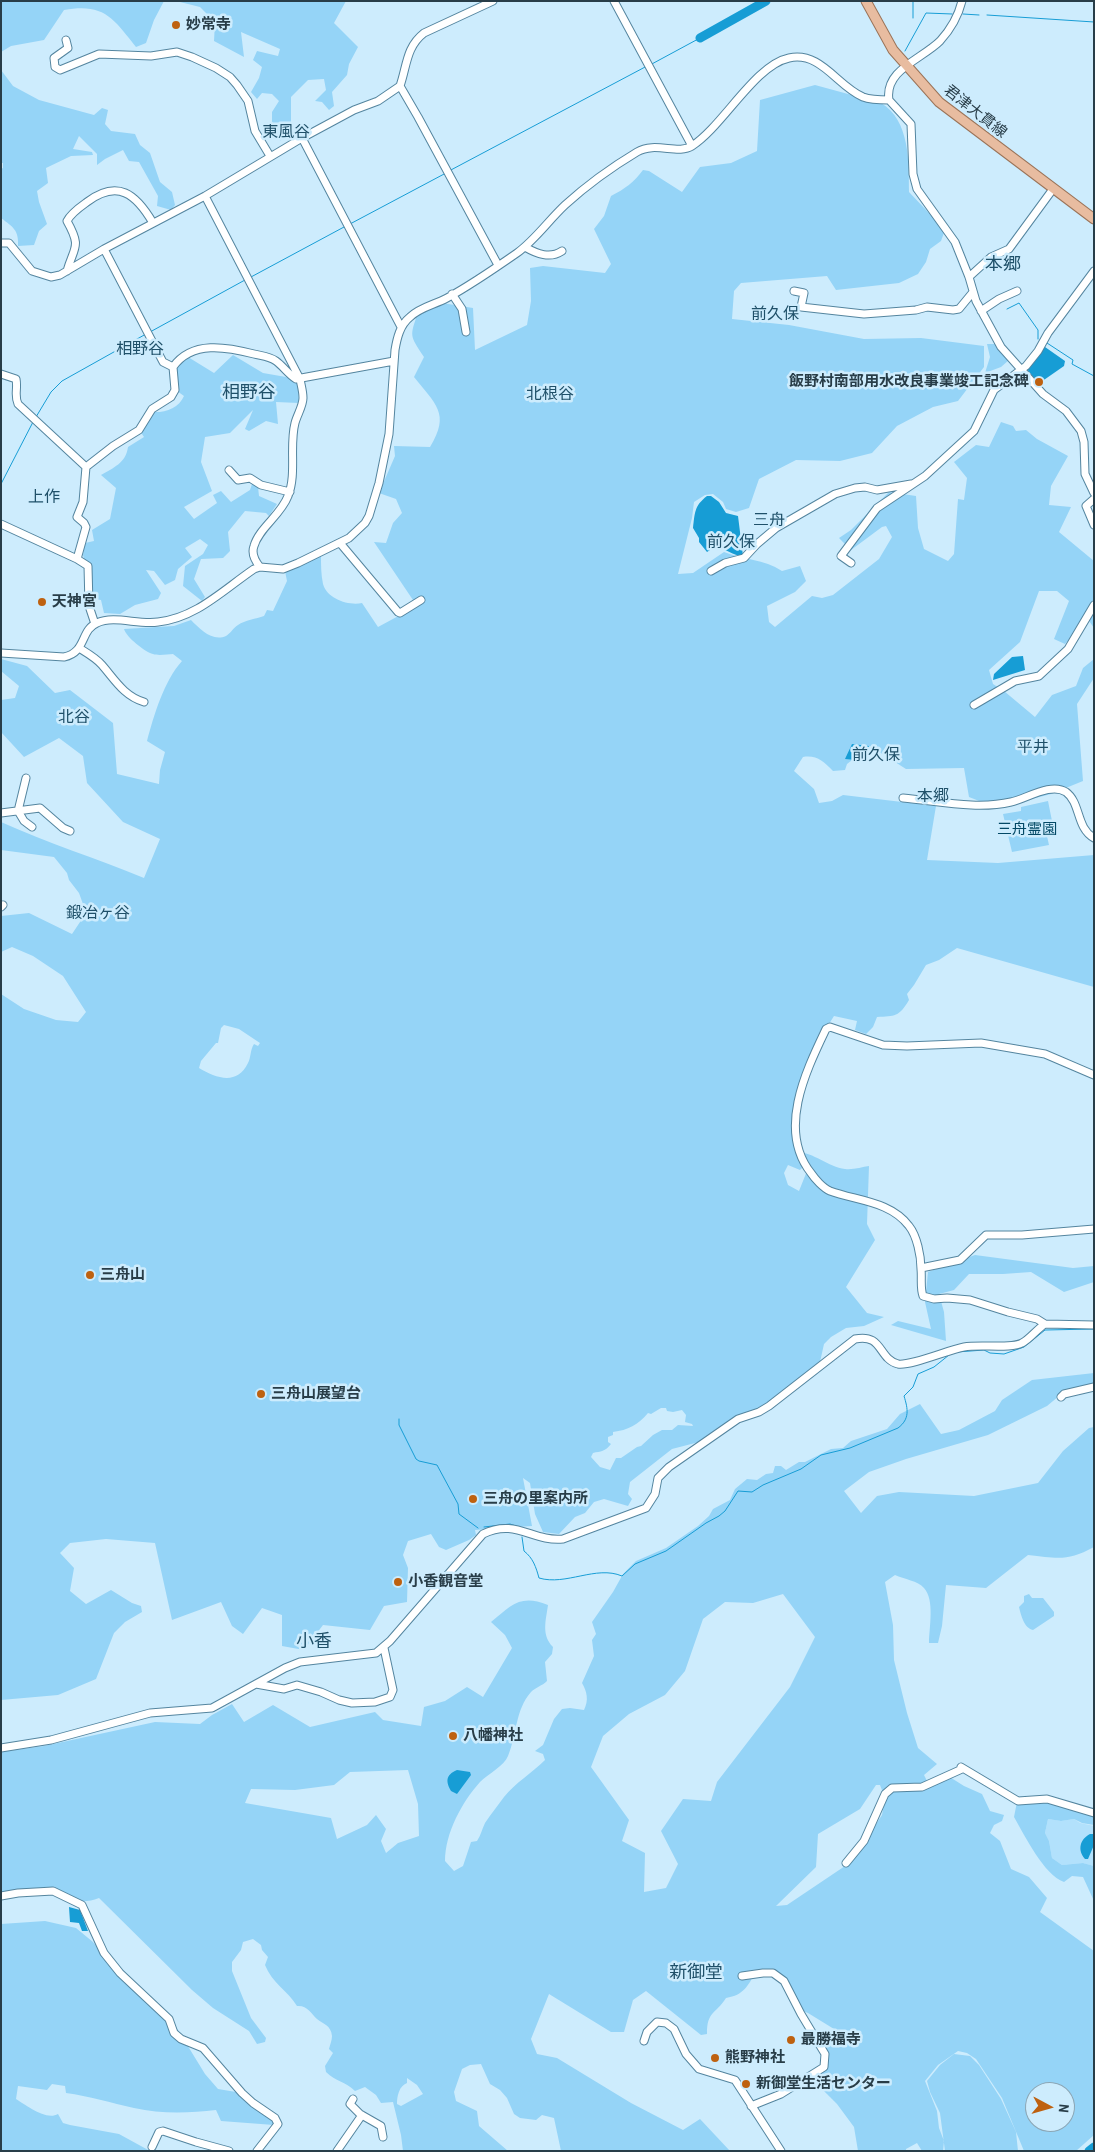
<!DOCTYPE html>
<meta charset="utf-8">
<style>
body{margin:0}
#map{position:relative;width:1095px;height:2152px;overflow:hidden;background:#cdecfd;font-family:"Archivo Narrow",sans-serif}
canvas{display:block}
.frame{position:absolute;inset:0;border:2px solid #283d48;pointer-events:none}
.north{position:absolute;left:1025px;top:2082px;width:50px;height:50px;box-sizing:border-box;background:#cdecfd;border:1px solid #8ba6b5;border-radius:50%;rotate:96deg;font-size:14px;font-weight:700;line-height:20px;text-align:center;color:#283d48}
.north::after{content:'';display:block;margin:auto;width:18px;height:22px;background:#be6110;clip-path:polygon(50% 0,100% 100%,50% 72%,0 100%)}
</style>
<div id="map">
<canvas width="1095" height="2152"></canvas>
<div class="frame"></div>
<div class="north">N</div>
</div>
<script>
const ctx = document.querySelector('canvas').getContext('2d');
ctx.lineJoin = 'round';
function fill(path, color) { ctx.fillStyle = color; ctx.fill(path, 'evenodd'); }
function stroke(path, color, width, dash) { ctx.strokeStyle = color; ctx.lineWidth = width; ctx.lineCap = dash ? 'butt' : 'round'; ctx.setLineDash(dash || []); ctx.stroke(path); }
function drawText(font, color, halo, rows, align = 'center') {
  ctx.font = font + ' "Archivo Narrow","Noto Sans JP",sans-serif'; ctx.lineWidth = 5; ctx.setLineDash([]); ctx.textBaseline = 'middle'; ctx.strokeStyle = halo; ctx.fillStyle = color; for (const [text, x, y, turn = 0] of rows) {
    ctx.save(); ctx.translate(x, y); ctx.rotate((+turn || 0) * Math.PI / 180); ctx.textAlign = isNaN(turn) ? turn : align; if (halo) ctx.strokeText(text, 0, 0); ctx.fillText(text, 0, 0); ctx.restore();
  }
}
const built = new Path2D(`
 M1048 1819 1061 1821 1074 1819 1080 1823 1094 1826V1866L1083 1863 1062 1865 1052 1858 1049 1841 1045 1833Z`);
const green = new Path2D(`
 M3 1H164L154 20 146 43 136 47C113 18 104 3 64 10L44 40 11 46 1 52V3Z
 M176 1H346L334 23 358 47 349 64 347 75 332 92 334 106 329 110 322 102 315 101 326 90 324 79 308 80 291 97V122L280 141 279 128 272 123V112L279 101 272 94 262 93 257 99 251 92 259 78 262 67 253 60 257 51 278 56 280 49 241 32 244 57 214 41 215 22 200 7Z
 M1 70 13 86 39 100 94 115 102 108 108 110 105 124 111 131 135 134 140 145 150 153 160 182 172 192 175 205 171 210 157 206 158 196 139 162 129 161 123 150 105 159 97 165V154L79 136 73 149 92 152 93 155 71 156 46 168 48 183 37 191 39 202 47 224 39 231 34 245 18 246C19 230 13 227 1 218V169L3 168V163H1Z
 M815 85 881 103C910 120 909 163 909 192L945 230 941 241 930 249 926 262 918 274 899 283 836 290 827 276 741 283 734 291 732 319 789 325 864 339 921 338 984 346V367L958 401 933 407 897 426 872 453 840 461 796 460 759 479 749 508 736 512 726 509 723 502 713 494 705 495 694 502 692 518 678 574 693 573 724 552C743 560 764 559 782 571L800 566 806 581 795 592 767 606 769 622 775 627 812 596 822 598 833 595 879 559 892 537 886 526 882 527 851 550 839 538 851 530 889 492 916 496 918 528 924 549 948 561 954 554 958 499 964 500 967 478 954 462 976 445 989 447 1001 422 1013 426 1016 431 1026 430 1037 439 1068 456 1051 486 1049 505 1071 507 1059 532 1094 561V628L1087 618 1065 644 1054 639 1069 601 1057 591H1039L1020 642 989 670 993 684 1004 691 1035 717 1052 695 1076 686 1083 668 1094 659V678L1077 704 1083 781 1051 794 997 808 969 797 964 768 906 769 870 746 847 764 845 770 833 771C823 761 817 755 803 757L794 771 814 789 819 803 832 801 843 795 936 806 927 860 998 863 1094 855V987L957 948 939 960 926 965 914 985 907 994 909 1000C899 1017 895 1016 877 1017L873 1027 866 1034 855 1030 857 1021 834 1016C806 1059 796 1094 800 1146L795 1149 796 1152C812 1151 828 1167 845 1169 853 1170 862 1167 869 1166L867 1224 875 1240 846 1287 867 1313 884 1317 864 1326 846 1328 831 1337 824 1344 820 1362 765 1406 699 1442 672 1449 630 1482 628 1494 632 1499 628 1506 604 1499 594 1502 585 1513 575 1517 559 1534 543 1532 535 1514 530 1483 523 1478 532 1526 475 1530 476 1535 469 1540 446 1550 439 1547 431 1534 408 1541 403 1555 408 1568 407 1602 384 1606 370 1630 323 1625 304 1650 282 1646V1615L262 1608 243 1634 232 1626 221 1602 172 1620 155 1543 106 1539 70 1543 60 1553 74 1568 70 1591 86 1604 111 1590 132 1603 141 1606 142 1612 125 1622 114 1633 96 1679 58 1695 1 1700V994L24 1009 56 1020 78 1022 86 1012 63 976 33 956 12 947 1 952V916L29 913 72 934 82 919 83 904 79 893 69 880 67 873 54 857 1 850V822C47 843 96 858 144 878L160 839 123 822 87 783 83 756 59 738 24 757 1 732V700L15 698 19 686 1 671V659L27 666 55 693 70 690 113 723 117 774 159 784 160 770 165 752 147 741C154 715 164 681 182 661L173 654C168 654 159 656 153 654 145 652 126 637 124 629L174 626 191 620C200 629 212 642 226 636 230 634 233 628 238 625 245 620 256 619 264 616L267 610 273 611 287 581 285 571 321 556C321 565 321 575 323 584 327 599 349 606 362 603L378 627 417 606 374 542 386 543 393 523 402 513 396 499 379 493 395 456 394 446 430 447C451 413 435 404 414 377L424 357C409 334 410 337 418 312L442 303 473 308 475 350 527 325 531 301 530 268 543 266 605 273 611 264 594 229 604 216 611 196C625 189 634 182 643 170L649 171 682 192 700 167 731 163 757 151 760 100ZM224 1025 239 1029 260 1043 258 1046 254 1044C250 1050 251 1058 248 1063 237 1086 216 1078 199 1068L201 1061 216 1043H218L221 1028ZM788 1165 800 1170 805 1165 807 1171 799 1191 788 1185 784 1173ZM661 1408H666L667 1411 673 1412 682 1410 686 1415 685 1422 692 1424 693 1426 678 1425 672 1430H662L653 1435 641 1446 637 1447 621 1458H616L610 1470 600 1467 591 1457 593 1453C601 1451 605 1452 611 1444L608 1442V1437L613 1435V1432C628 1430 638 1425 648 1413L651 1414Z
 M987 344H997L1009 360 1001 367 985 373 990 357Z
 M233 355 263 373 286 377 298 383 299 403 276 402 278 424 266 421 249 431 245 429 253 410 230 433 205 437 201 462 212 491 184 507 194 519 217 503 213 495 221 491 231 502 250 490 252 484 258 487 259 496 277 504 269 516 266 513 245 511 228 532 230 551 223 558 201 559 194 579 205 597 202 601 183 586 185 566 203 554 208 545 200 539 185 548 192 557 178 569 175 580 165 585 154 571 146 570 161 593 158 599 135 605 120 614 104 613 101 600 95 599 83 555 85 543 94 541 92 530 110 519 116 488 101 475C113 468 126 463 128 447L144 437 140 431 152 412C165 413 179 408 184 396L177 391 175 368 188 357 214 373Z
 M1048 801 1052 821 1044 823 1049 845 1012 852 1003 814 1021 811V807Z
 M975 1255 1073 1268 1094 1266V1282L1064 1292 1031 1272 1003 1274H969L954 1290 939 1294 944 1312 946 1341 891 1325 898 1321 931 1329 925 1302 928 1272Z
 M1094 1373V1390L1065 1391 1047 1406 988 1435 906 1459 869 1472 844 1491 861 1513 877 1496 899 1492 974 1496 1038 1483 1063 1451 1089 1428 1094 1427V1547C1067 1562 1057 1558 1028 1555L986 1588 946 1585 942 1626 938 1643H929C929 1628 935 1600 924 1588 918 1581 904 1579 895 1575L885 1582 893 1625 894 1660 907 1713 918 1748 937 1764 924 1775 928 1783 945 1774 964 1786 982 1794 990 1811 1004 1815 1002 1821 994 1825 990 1833 1000 1841 1011 1869 1029 1877 1047 1898 1040 1912 1094 1951V2135L1076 2151H1024L1002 2098 976 2059 967 2053 958 2051 938 2065 925 2081 937 2111 939 2128 944 2141 943 2151H922L917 2143 906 2149V2151H858L854 2127 837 2104 824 2091 817 2074C832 2062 829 2057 821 2041L829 2045 834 2039V2029L808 2013 793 2007C796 2001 794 1998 793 1992 788 1975 771 1975 756 1971 748 1986 744 1995 726 1998 715 2015 707 2011 707 2034L701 2035 646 1991 633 2000 624 2032H611L549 1994 531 2039 537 2054 557 2058 631 2103 683 2130 700 2119 730 2151H561L554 2118 542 2115 536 2120 520 2118 514 2114 507 2098 500 2090 490 2084 481 2064 470 2065 462 2069 454 2092 456 2101 477 2111 479 2126 508 2151H403L401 2135 393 2102 381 2103 376 2095 365 2087 355 2091C345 2081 336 2082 326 2072L325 2066 333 2053 329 2049C330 2045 332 2040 332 2036 331 2025 323 2024 317 2019 311 2013 307 2005 297 2006 288 1991 272 1983 265 1965L268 1957 262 1950 261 1945 253 1939 243 1942 241 1950 232 1962V1971L251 2018 266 2038 265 2042 257 2044 249 2031 213 2008 192 1990 99 1898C83 1904 74 1902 61 1891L1 1894V1752L44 1746 155 1722 200 1724 212 1715 232 1704 244 1722 273 1705 310 1727 375 1712 383 1720 421 1726 424 1707 445 1701 467 1687 483 1697 512 1648 505 1635 491 1622C512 1605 520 1594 548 1605 546 1620 541 1635 553 1647L552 1654 545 1662 547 1681C542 1686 536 1687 531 1692 515 1710 517 1735 508 1756 504 1766 488 1774 480 1782 462 1802 445 1833 445 1861L454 1871 463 1866 471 1842 477 1841C481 1835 482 1829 485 1823 491 1814 498 1805 504 1797 515 1783 532 1773 545 1760L543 1754 535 1751 543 1745 554 1719 562 1709 570 1708 584 1710C589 1700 587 1692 582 1683L594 1656 592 1640 596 1634 592 1622 613 1592 623 1574 636 1561 666 1548 698 1526 709 1516 713 1509 730 1500 735 1489 747 1479 757 1480 766 1474 773 1473 775 1466H781L786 1470 799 1462H805L831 1449 843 1448 851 1441 887 1429 900 1414 920 1404 941 1434 959 1430 995 1411 1002 1400 1032 1380ZM783 1594 815 1637 790 1687 717 1782 711 1801 683 1799 661 1831 678 1864 666 1888 644 1892 645 1853 622 1841 629 1820 591 1767 603 1736 629 1714 665 1695 685 1671 703 1619 725 1602 753 1603ZM408 1770 418 1804 419 1836 398 1843 386 1853 381 1841 386 1829 376 1815 367 1825 337 1839 331 1818 245 1803 251 1789 295 1790 334 1785 350 1772ZM876 1785H880L885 1798 882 1815 851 1862 787 1905 776 1906 816 1867 818 1834 860 1809ZM407 2078 417 2085 423 2094 401 2106 397 2104C397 2096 399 2086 407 2083ZM1035 2092H1065V2122H1035Z
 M1029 1594 1032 1598H1043L1054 1612V1616L1033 1630C1024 1628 1021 1615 1019 1607L1024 1602V1596Z
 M1043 1796 1094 1815V1825L1082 1823 1074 1819 1061 1821 1048 1819 1045 1833 1049 1841 1052 1858 1062 1865 1083 1863 1094 1866V1901L1083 1877 1072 1876 1064 1882C1044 1875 1025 1836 1014 1817L1017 1802Z
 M45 1921 76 1928 93 1942 126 1983 170 2017 205 2074 218 2089 236 2092 273 2119 274 2125 221 2121 216 2110C189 2113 161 2114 134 2108 111 2103 89 2096 66 2093L65 2086 52 2084 47 2090 18 2086 16 2099C26 2105 46 2121 58 2114L63 2123 70 2125 119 2134 150 2151H1V1924Z
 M954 2054 970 2056 979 2065 1001 2099 1016 2132 1018 2151H945L940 2113 930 2092 927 2081 940 2065Z`);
const water = new Path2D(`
 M1045 347 1065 361 1064 366 1041 382 1039 380 1036 381 1027 369Z
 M707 496H711L719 502 726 513 738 516 743 556C729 556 721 541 707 552L699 542V538L693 528C695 513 694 506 707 496Z
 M1023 656 1025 670 993 680 994 674 1012 657Z
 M852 744 869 746 867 761 845 759Z
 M457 1770 470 1772 471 1775 457 1794 451 1791C446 1782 445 1775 457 1770Z
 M1090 1834H1094V1845L1088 1859H1085C1077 1850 1080 1839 1090 1834Z
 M69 1907 80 1910 88 1931H82L79 1923 70 1922Z`);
const stream = new Path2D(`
 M963 14 979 15
 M987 15 1094 22
 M913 18V1
 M905 51 926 13 952 14
 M650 65 700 38
 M449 171 647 66
 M350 224 446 173
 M251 277 344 227
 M1007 309 1019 303 1038 330V339
 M150 332 245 280
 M1047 343 1073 360 1072 364 1094 376
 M36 417 51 392 62 381 146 334
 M1 484 33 422
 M957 1352 984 1350 990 1353 1004 1354 1024 1347 1045 1330 1094 1329
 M399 1419V1425L416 1459 419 1461 437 1465 458 1504 459 1514 478 1528
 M484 1527 510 1524 519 1527
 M522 1537 524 1551C533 1558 536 1567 539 1578 566 1586 596 1565 622 1576L635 1564 666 1551 706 1523 719 1516 725 1511 738 1491 752 1492 763 1485 801 1469 821 1455 850 1448 898 1428C910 1419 908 1409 904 1396L913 1387 918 1374 934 1367 949 1355`);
const river = new Path2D(`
 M700 38 766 1
 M1089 2151 1094 2147`);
const minor = new Path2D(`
 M614 1 692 146
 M962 1C958 17 951 29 940 41 922 59 884 70 889 100L911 124 913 174 917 189 955 242 969 277 976 301 1001 347 1043 394 1066 411 1081 431 1084 442 1085 474 1094 493
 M66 40 68 48 54 58 55 67 60 70 99 54 151 56 177 52 192 57 216 68 230 77 237 85 248 101 255 131 270 156
 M400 86 418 117 498 265
 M302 138 401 327
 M205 196 300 379C301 385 303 391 303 398 303 406 297 415 295 423 289 446 297 474 288 496 281 515 259 528 254 546 251 554 255 561 260 567
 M1 243H9L32 271 51 277 60 275 104 249 205 196 302 138 354 110 378 101 400 86C407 66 406 47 424 33L493 1
 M525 247C537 254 550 259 562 251
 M104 249 163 362 173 367
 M67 271C74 246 82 248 67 221 71 213 80 207 87 202 118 179 136 194 153 223
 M969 277 991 257 1009 249 1053 189
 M794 291 804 293 801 307 864 314 916 310 927 307 953 310 959 309 973 292
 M452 294 462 309 466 332
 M981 311 999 299 1017 291
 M1 374 16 379C18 389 14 395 18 404L86 467
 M229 470 238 480 250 478 261 485 290 492
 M1094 499 1086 506 1094 525
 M1 524 77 559 88 566 89 606 95 624
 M340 543 398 612 400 613 421 600
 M77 559 86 527 84 523 77 517 83 502 86 467 113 446 139 430 152 409 171 397 175 390 173 367C192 340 227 347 254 354 262 356 269 356 276 361 283 366 288 374 296 379L394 361
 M851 563 841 556 877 508 925 476 974 431 994 390 1026 366 1038 351 1048 333 1094 271
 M711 571 725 563 744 558 757 544 776 528 835 494 855 488 865 487 877 490 911 484
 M79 648C87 653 96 658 102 665 115 680 124 696 144 702
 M1 653 64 657C87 652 80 630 97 623 114 615 138 625 158 622 196 618 223 590 254 569L260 567 283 569 298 563 349 538 365 523 369 516 379 483 389 434 395 350C397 338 400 325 410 317 420 307 434 305 447 298 471 285 494 269 517 253 535 240 548 221 565 205 587 185 612 167 637 152 655 141 678 155 692 146 723 126 755 65 789 58 821 51 837 86 863 97 871 100 881 100 889 100
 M974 705 1015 681 1039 676 1068 649 1094 605
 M26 778 18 811 24 821 32 827
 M903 798C938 801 977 810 1011 802 1026 799 1051 782 1066 792 1081 803 1076 828 1094 838
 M1 813 40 808 63 828 70 831
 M1 907 3 905
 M1094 1075 1045 1054 981 1043 907 1046 883 1045 830 1027 826 1029C806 1071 777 1130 811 1173 815 1179 823 1188 830 1191 857 1201 890 1201 909 1226 917 1236 921 1256 921 1269 922 1278 920 1288 923 1296L934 1299 947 1298 970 1300 1008 1312 1037 1319 1045 1324 1094 1325
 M921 1268 960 1260 986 1235H1022L1094 1229
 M1061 1397 1064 1394 1094 1387
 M256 1684 284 1689 297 1685 321 1692 339 1700 352 1703 375 1702 390 1697 393 1690 384 1648
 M1 1748 51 1740 150 1713 212 1708 285 1668 300 1662 376 1653 390 1641 483 1534C516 1518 532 1542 563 1539L646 1508 655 1494 658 1478 669 1467 738 1419 759 1412 769 1406 855 1339C883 1333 878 1359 898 1364 911 1366 948 1350 964 1347 979 1344 1011 1349 1022 1343 1030 1339 1037 1329 1045 1324
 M961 1767 1018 1801 1047 1799 1094 1813
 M846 1863 864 1841 885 1794 892 1788 922 1787 962 1769
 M1 1896 18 1893 53 1891 82 1905 104 1953 120 1973 169 2019 174 2033 181 2039 203 2048 242 2093 253 2103 275 2118 278 2124 257 2151
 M742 1976 763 1973H773L784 1981 801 2014 825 2054 824 2067 781 2094 751 2106
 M644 2041 647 2032 657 2022 666 2023 674 2029 686 2054 699 2069 735 2080 781 2151
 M353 2099 350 2104 360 2114 381 2126 383 2137
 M152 2147 159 2132 163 2131 196 2142 229 2151
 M337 2151 362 2115`);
const major = new Path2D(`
 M866 1 893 50 939 102 1094 219`);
const markers = [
 [176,25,5,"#be6110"],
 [1039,382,5,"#be6110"],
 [42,602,5,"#be6110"],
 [90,1275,5,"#be6110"],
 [261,1394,5,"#be6110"],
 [473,1499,5,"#be6110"],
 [398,1582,5,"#be6110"],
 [453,1736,5,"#be6110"],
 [791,2040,5,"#be6110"],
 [715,2058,5,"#be6110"],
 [746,2084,5,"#be6110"]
];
const poiNames = [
 ["妙常寺",186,25],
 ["飯野村南部用水改良事業竣工記念碑",1029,382,"right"],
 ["天神宮",52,602],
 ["三舟山",100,1275],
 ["三舟山展望台",271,1394],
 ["三舟の里案内所",483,1499],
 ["小香観音堂",408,1582],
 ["八幡神社",463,1736],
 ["最勝福寺",801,2040],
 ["熊野神社",725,2058],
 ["新御堂生活センター",756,2084]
];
const streetNames = [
 ["君津大貫線",975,112,38]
];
const parkNames = [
 ["三舟霊園",1027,830]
];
const neighbourhoodNames = [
 ["東風谷",286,133],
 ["前久保",775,315],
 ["相野谷",140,350],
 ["北根谷",550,395],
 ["上作",44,498],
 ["三舟",769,521],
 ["前久保",731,543],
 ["北谷",74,718],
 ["平井",1033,748],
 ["前久保",876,756],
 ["本郷",933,797],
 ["鍛冶ヶ谷",98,914]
];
const quarterNames = [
 ["本郷",1003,265],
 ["相野谷",249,393],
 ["小香",314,1642],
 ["新御堂",696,1973]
];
fill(built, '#b2e1fc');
fill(green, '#95d4f7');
fill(water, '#179dd5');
stroke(stream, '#179dd5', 1);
stroke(river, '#179dd5', 9);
stroke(minor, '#54859f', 9);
stroke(major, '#9a7358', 11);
stroke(minor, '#fff', 7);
stroke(major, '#e8bca0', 9);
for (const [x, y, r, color] of markers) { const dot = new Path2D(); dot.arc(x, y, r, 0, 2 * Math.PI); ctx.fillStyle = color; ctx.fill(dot); stroke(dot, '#cdecfd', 2); }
drawText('bold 15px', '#283d48', '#cdecfd', poiNames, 'left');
drawText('15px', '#283d48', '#cdecfd', streetNames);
drawText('15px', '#034966', '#cdecfd', parkNames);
drawText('16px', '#1f5069', '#cdecfd', neighbourhoodNames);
drawText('18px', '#1f5069', '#cdecfd', quarterNames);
</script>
